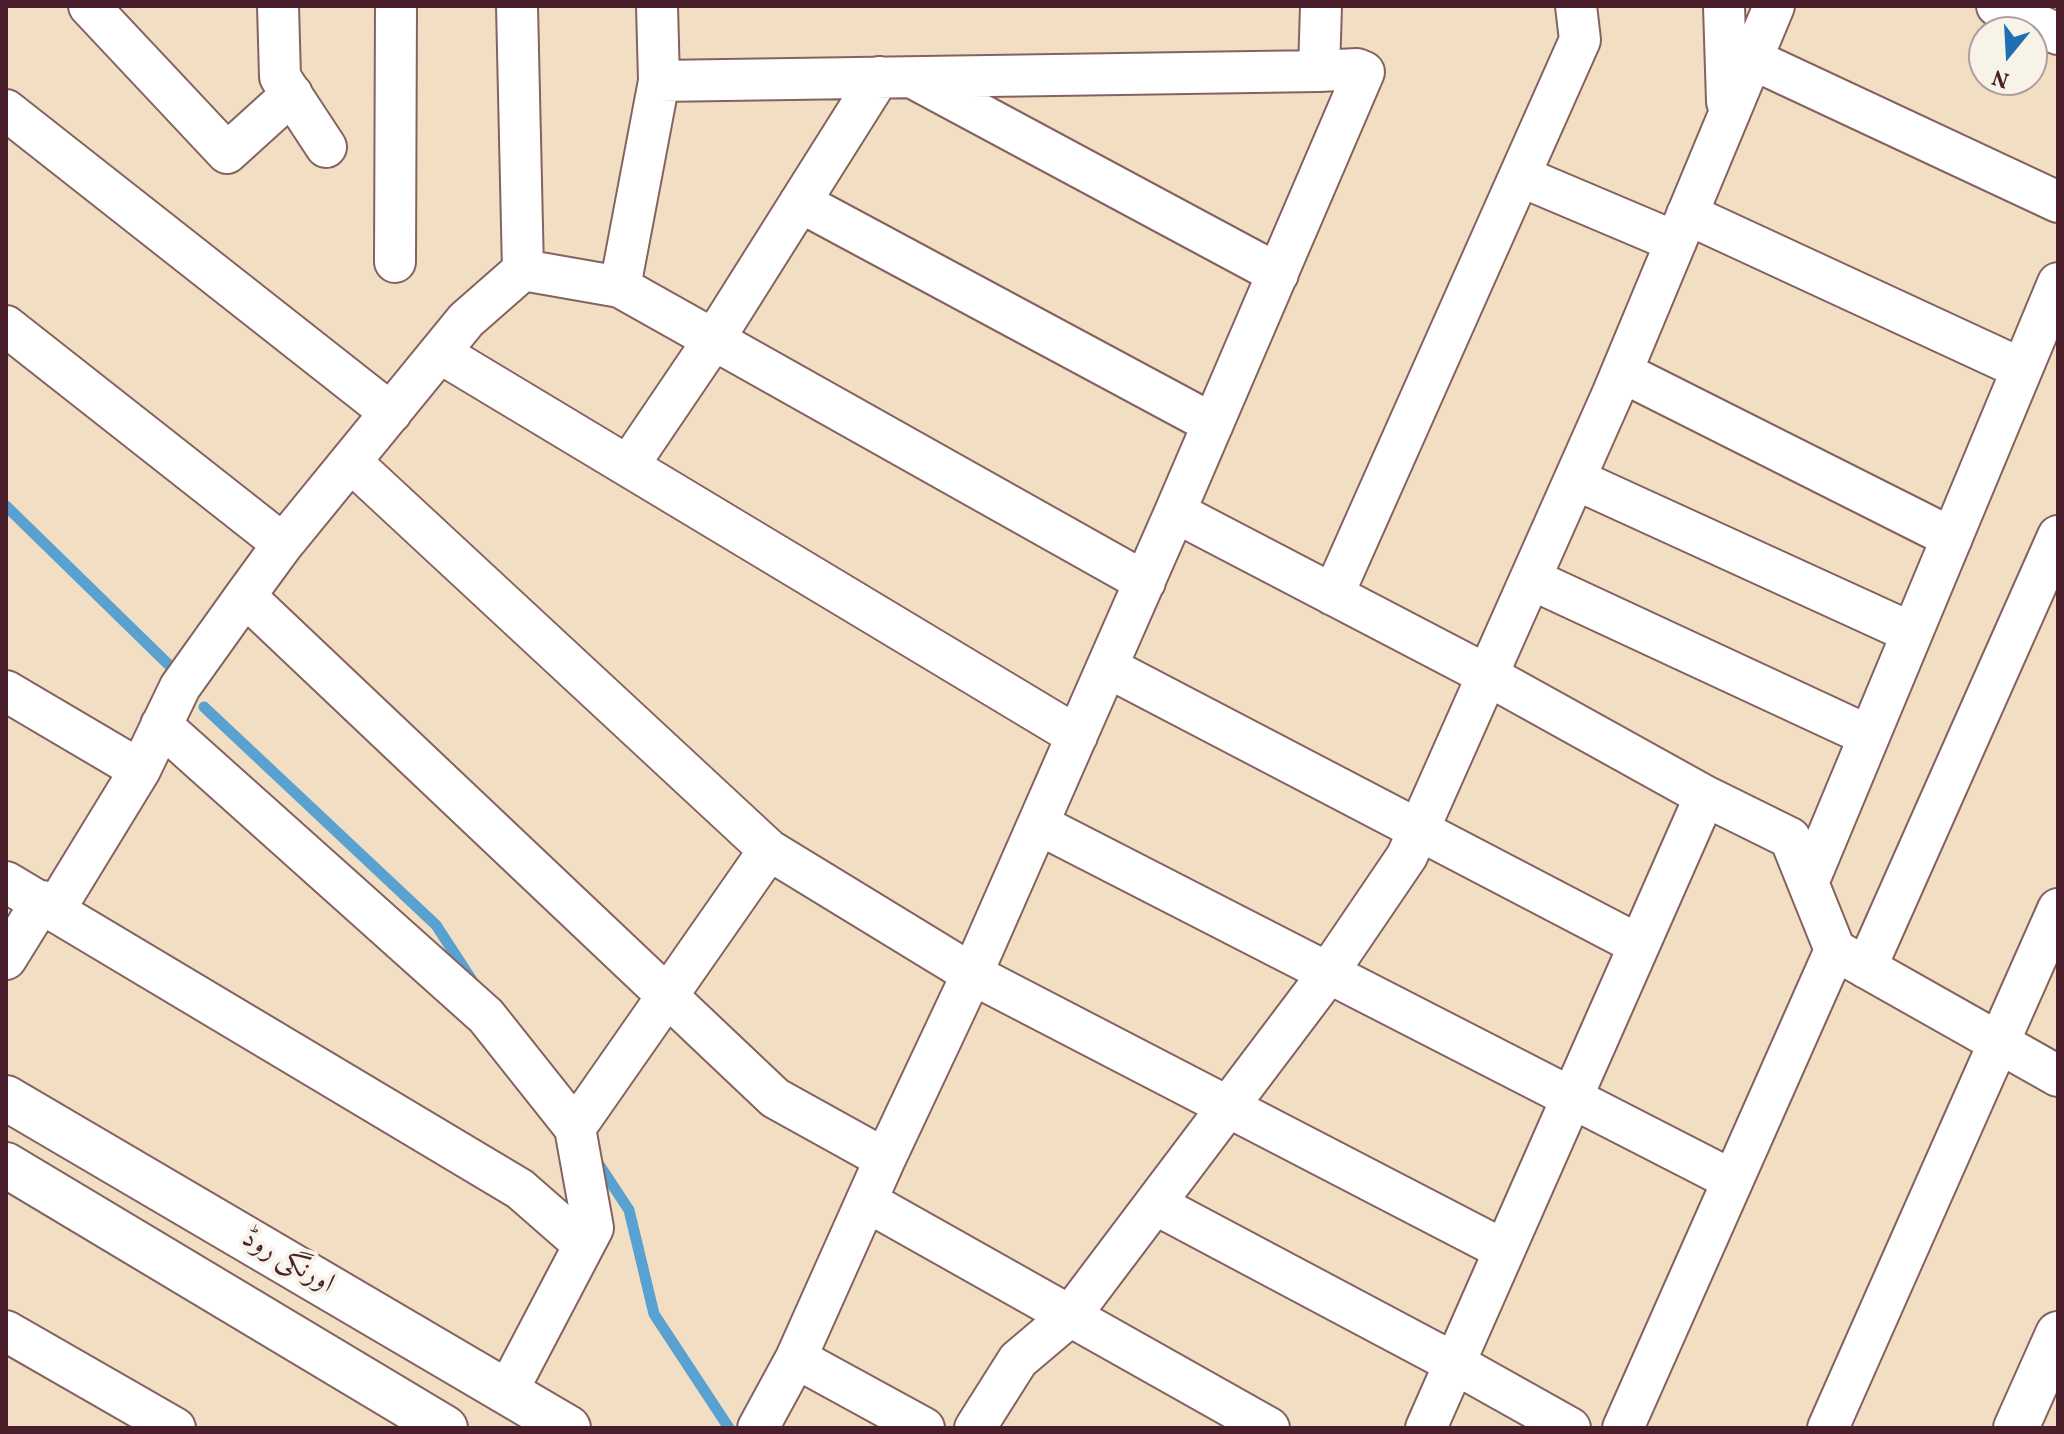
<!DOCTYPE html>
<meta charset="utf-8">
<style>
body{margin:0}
#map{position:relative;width:2064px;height:1434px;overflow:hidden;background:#f2dfc3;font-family:Vollkorn,serif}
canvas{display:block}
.frame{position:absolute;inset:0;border:8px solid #4a1f2b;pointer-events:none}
.north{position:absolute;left:1968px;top:16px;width:80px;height:80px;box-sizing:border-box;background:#f7f3e8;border:2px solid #b29e9c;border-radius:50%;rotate:198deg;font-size:22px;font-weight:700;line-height:32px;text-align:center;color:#4a1f2b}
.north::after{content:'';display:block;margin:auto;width:28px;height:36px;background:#1f6fb2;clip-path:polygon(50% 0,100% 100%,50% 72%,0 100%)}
</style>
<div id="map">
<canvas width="2064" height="1434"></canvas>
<div class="frame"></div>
<div class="north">N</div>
</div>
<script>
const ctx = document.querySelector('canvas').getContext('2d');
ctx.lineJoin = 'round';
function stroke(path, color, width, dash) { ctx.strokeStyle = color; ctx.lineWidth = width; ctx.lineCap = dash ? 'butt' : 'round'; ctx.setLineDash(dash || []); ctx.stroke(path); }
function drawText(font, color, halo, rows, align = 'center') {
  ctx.font = font + ' Vollkorn,Amiri,serif'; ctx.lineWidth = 8; ctx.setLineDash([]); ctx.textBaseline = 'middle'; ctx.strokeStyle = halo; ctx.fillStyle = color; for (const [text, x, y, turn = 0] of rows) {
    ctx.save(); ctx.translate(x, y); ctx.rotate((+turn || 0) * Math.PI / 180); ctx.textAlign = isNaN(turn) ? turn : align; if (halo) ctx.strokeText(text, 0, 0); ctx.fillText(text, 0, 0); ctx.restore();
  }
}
const stream = new Path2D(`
 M6 506 170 666
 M204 707 436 925 473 982
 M596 1160 629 1210 654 1314 729 1428`);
const minor = new Path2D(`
 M89 6 227 153 292 94
 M278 6 280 77 326 147
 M517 6 523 270
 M657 6 659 81 1319 71 1321 6
 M1724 6 1727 102
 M1997 6 2058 34
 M1752 59 2058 202
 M915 79 1278 274
 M6 110 391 413
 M1520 176 1676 242
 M800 202 1213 424
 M1687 214 2022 369
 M395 262 396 6
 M620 287 659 81
 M6 326 283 544
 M440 353 1077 736
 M1622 372 1952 538
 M351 462 769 850 972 974 1504 1250
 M628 466 714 339 879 77
 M1575 479 1912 633
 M1175 512 1487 675 1705 796 1790 838 1835 950 2058 1076
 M1531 579 1869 736
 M1333 595 1580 40 1576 6
 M245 596 775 1098 885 1159
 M1107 667 1639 945
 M6 691 140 770
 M161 725 486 1016 575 1128 593 1228 507 1392
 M1038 824 1732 1180
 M6 882 520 1189 584 1245
 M1808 883 2058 283
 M55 909 140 770 180 687 245 596 283 544 466 320 523 270 620 287 1145 582
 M6 959 42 901
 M1866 968 2058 536
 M575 1128 769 850
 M866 1201 1269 1428
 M1155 1204 1454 1363 1570 1428
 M6 1331 175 1428
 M796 1358 924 1428
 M758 1428 796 1358 885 1159 972 974 1175 512 1364 72 1357 69 1319 71
 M975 1428 1018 1360 1070 1316 1227 1108 1316 990 1407 856 1612 395 1774 6
 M1426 1428 1705 796
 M1623 1428 1835 950
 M1828 1428 2058 909`);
const tertiary = new Path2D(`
 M2016 1428 2058 1334`);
const primary = new Path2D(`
 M6 1098 568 1428
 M6 1165 445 1428`);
const streetNames = [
 ["اورنگی روڈ",287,1263,30]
];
stroke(stream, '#59a1d0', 11);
stroke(minor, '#856260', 44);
stroke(tertiary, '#856260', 48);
stroke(primary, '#856260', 48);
stroke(minor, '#fff', 40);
stroke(tertiary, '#fff', 44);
stroke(primary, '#fff', 44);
drawText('28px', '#4a1f2b', '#f7f3e8', streetNames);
</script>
